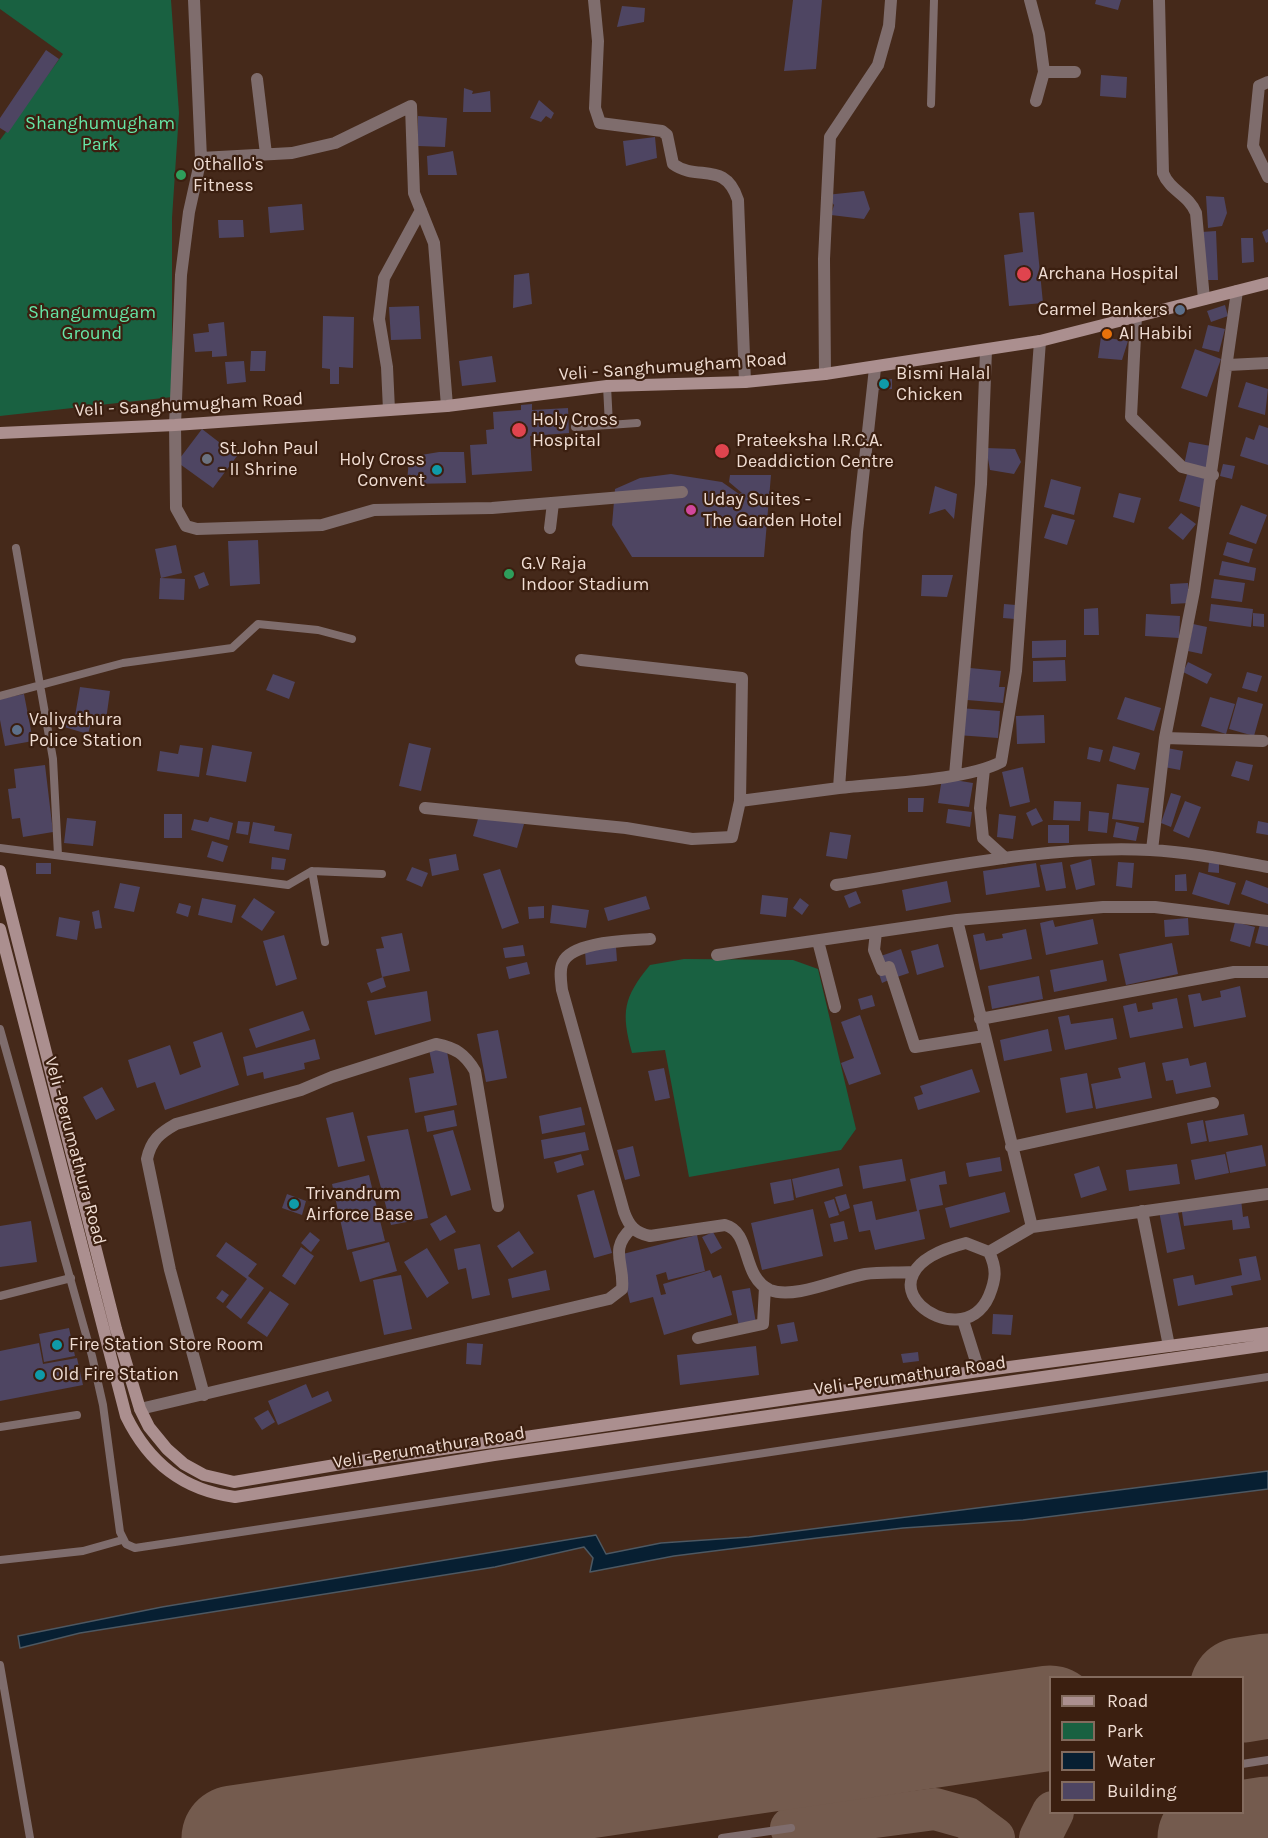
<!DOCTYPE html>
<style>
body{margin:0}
#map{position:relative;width:1268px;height:1838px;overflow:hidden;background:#45291a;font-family:Karla,sans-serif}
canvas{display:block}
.legend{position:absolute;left:1049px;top:1676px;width:195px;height:138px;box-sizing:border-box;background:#3b1f10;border:2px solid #836b5e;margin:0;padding:8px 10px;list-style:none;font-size:18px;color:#f0ddd3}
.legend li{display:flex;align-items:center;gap:12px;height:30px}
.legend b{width:30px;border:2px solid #836b5e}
</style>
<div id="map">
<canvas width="1268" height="1838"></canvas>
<ul class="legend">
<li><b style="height:8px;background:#ab8f8f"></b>Road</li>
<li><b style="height:16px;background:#196141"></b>Park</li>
<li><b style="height:16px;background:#071f32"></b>Water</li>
<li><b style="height:16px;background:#4e4562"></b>Building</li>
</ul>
</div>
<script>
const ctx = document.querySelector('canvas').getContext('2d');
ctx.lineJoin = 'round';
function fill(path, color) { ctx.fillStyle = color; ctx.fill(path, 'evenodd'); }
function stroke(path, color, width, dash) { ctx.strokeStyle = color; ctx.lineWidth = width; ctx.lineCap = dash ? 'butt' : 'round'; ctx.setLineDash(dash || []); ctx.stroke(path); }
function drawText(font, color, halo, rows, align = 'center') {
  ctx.font = font + ' Karla,sans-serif'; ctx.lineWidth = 4.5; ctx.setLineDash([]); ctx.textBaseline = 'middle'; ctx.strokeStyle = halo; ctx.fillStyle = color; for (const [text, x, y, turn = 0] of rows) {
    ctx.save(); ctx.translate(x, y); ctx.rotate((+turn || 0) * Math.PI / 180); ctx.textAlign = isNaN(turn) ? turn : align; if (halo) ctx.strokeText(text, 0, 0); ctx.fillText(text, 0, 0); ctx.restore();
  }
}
const green = new Path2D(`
 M0 0H171L179 113 172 218V397L0 416V140L63 54 0 9Z
 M684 959 793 960 818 969 856 1129 841 1150 689 1177 665 1050 632 1053C621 1012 623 998 650 965Z`);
const water = new Path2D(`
 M1268 1471V1489L1023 1520 903 1528 817 1538 674 1556 590 1572 593 1558 584 1547 495 1567 80 1633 20 1648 18 1636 162 1607 596 1535 606 1554 661 1543 749 1537Z`);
const taxiway = new Path2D(`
 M791 1828 935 1809 967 1818 994 1838
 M1040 1838 1053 1812`);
const runway = new Path2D(`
 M1242 1690 1268 1686
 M234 1838 1050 1718
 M1210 1838 1268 1829`);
const building = new Path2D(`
 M793 0H822L816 69 784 71Z
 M1096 0H1121L1118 10 1095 4Z
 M622 6 645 8 644 22 617 27Z
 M46 50 59 59 8 133 0 128V118Z
 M1101 75 1127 77 1126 98 1100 96Z
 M464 88 473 91 472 94 490 91 491 112H463Z
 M539 100 554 113 551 119 546 116 541 122 530 118Z
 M418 116 447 118 445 147 418 146Z
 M655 137 657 158 626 166 623 141Z
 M453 151 457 175H428L427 156Z
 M864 191 870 209 864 219 831 215 834 205 826 195Z
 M1206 196 1224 197 1227 213 1222 226 1208 228Z
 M302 204 304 230 270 233 268 207Z
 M1034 212 1043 303 1009 306 1004 255 1023 252 1019 213Z
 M218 220H243L244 237 219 238Z
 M1268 229V242L1266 243 1262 232Z
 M1216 231 1218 280H1206L1201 232Z
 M1241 238H1253L1254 262 1242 263Z
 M529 273 532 304 513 308 514 275Z
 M1225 305 1228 316 1211 322 1207 311Z
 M419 306 421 339 391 340 389 307Z
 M323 316 354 317 353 368 339 367V384H330V369L322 368Z
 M224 322 227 356 212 357V351L195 352 193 334 209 332 208 324Z
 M1208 325 1225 329 1219 352 1202 348Z
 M1101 337 1128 341 1122 360 1098 358Z
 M1195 349 1221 359 1207 397 1181 388Z
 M251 351H266L265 371H250Z
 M492 356 496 382 462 386 459 361Z
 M244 361 246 382 227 384 225 362Z
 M892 379V389L878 390 874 380Z
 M1246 382 1268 389 1265 415 1238 407Z
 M532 404V410L568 408 569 433 530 436 532 471 472 475 470 445 487 444 486 430 494 429 493 412 521 410V405Z
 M1259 425 1268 428V465L1240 456 1246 437 1254 440Z
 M202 429 237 456 213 488 177 462Z
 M1189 442 1211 446 1206 469 1184 465Z
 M986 448 1015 449 1021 462 1014 474 990 470Z
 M439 452H464L466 483 407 484 409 457Z
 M1223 464 1235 466 1232 479 1220 476Z
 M1188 471 1211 478 1202 508 1179 501Z
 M671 474 722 482 739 494 742 493 729 482 730 475H771L764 557H632L612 525 615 489 640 478Z
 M1051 479 1081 487 1074 515 1044 507Z
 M935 486 957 494 954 519 945 509 929 514Z
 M1119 493 1141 498 1134 523 1113 517Z
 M1241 505 1267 515 1256 544 1229 534Z
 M1181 513 1196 524 1183 540 1168 528Z
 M1052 514 1075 520 1067 545 1044 538Z
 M258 540 260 584 230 586 228 541Z
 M1227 542 1253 549 1249 563 1223 555Z
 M176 545 182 573 161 578 155 549Z
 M1222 561 1256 568 1254 581 1219 575Z
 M204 572 209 585 199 589 194 576Z
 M922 575H953L947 597 921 596Z
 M160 578 185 579 184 600 159 599Z
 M1214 579 1245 583 1242 602 1211 598Z
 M1188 583 1189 603 1171 604 1170 584Z
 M1004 604 1016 605 1015 619 1003 618Z
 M1211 604 1253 609 1251 627 1209 621Z
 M1098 608 1099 635H1084V609Z
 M1253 613 1264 614V627L1253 626Z
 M1146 614 1180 616 1179 638 1145 636Z
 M1193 624 1207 627 1202 654 1188 651Z
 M1066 640V657L1032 658V641Z
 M1065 660 1066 681 1033 682V661Z
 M1188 662 1212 674 1207 684 1183 672Z
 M970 668 1001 671 999 687H1005L1003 703 967 700Z
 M1247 672 1262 676 1257 692 1242 688Z
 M273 674 295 682 289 699 266 690Z
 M80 687 110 691 106 720 75 716Z
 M24 694 33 741 5 746 0 720V699Z
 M1125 697 1161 708 1154 731 1117 719Z
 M1210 697 1235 704 1226 734 1201 726Z
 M1238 697 1263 704 1254 736 1229 729Z
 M959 708 1000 711 998 738 957 735Z
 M1044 715 1045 743 1017 744 1016 716Z
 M67 716 91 723 88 734 64 727Z
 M409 743 431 748 421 791 399 786Z
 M180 745 203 748 199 777 157 771 160 751 178 754Z
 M212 745 252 752 246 782 206 775Z
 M1113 746 1140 753 1135 770 1109 761Z
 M1089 747 1103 750 1100 762 1087 759Z
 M1167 748 1183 751 1180 770 1164 767Z
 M1236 761 1253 765 1249 781 1231 776Z
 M45 765 53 832 23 837 20 818 12 819 8 789 16 788 14 769Z
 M1023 767 1030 802 1010 807 1002 772Z
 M942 778 973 783 969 807 938 803Z
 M1117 784 1149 788 1144 823 1112 819Z
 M1171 793 1181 796 1171 827 1161 823Z
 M908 798H924L923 812H908Z
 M1054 801 1081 802 1080 821 1053 820Z
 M1185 801 1201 807 1189 838 1173 831Z
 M1036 808 1043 821 1032 826 1026 813Z
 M948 809 972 812 970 827 946 823Z
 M1089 811 1109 813 1107 833 1088 831Z
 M480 812 524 824 517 848 473 836Z
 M164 814H182V838H164Z
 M999 814 1016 816 1013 839 997 837Z
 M210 817 233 823 229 840 191 830 194 819 208 822Z
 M67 818 96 821 93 846 64 843Z
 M238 821 250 822 248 835 236 833Z
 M1258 821 1268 823V835L1256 833Z
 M253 822 275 826 274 831 292 834 289 850 249 843Z
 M1116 822 1139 827 1136 841 1113 837Z
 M1048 825H1069V843H1048Z
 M830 832 851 835 847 859 826 856Z
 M212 841 228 846 223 862 207 857Z
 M456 854 459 870 432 876 429 859Z
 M272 857 286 859 284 870 271 869Z
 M1091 859 1095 885 1076 890 1070 865Z
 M1062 862 1066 888 1046 891 1040 865Z
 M1118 862 1134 863 1132 888 1116 886Z
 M1209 862H1219V873L1208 872Z
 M36 863H51V874H36Z
 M1036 863 1040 887 986 895 983 871Z
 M412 867 428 873 422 887 406 880Z
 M500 869 519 923 502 929 483 874Z
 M1199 872 1236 883 1229 905 1192 894Z
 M1186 874 1187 891H1175V875Z
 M1246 880 1268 888V904L1241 894Z
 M947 881 951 902 906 911 902 890Z
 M120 883 140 887 134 912 114 908Z
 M856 891 861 903 849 908 844 896Z
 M762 895 788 898 786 917 760 914Z
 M646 896 650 909 608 921 604 908Z
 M202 898 236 905 232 923 198 915Z
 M254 898 275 912 262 931 241 917Z
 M800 898 809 905 802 915 793 908Z
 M179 903 191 906 188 917 176 913Z
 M552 905 589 910 586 928 550 923Z
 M544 906V918L529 919 528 907Z
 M99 910 102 928 95 929 92 912Z
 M59 917 80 921 77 940 56 936Z
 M1188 918 1189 935 1165 937 1164 920Z
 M1093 919 1098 944 1046 955 1040 923 1053 920 1055 927Z
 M1235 922 1255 927 1250 947 1230 941Z
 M1260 924 1268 926V946L1255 943Z
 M1026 929 1032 959 980 970 973 935 984 933 986 941 1003 938 1002 934Z
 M402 933 410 971 382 977 376 949 384 948 381 937Z
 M284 935 297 979 276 986 263 941Z
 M1172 943 1178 974 1126 985 1119 954Z
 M938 944 944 967 917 975 911 951Z
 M523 945 525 956 505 958 503 948Z
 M616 947 617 961 586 965 585 951Z
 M901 949 909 973 894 978 878 957Z
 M1103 960 1107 981 1054 992 1050 970Z
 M527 962 530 974 509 979 506 967Z
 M888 970 891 979 882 983 879 974Z
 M1039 976 1043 999 992 1009 988 986Z
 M383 977 386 987 371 993 367 983Z
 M1240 986 1246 1017 1194 1027 1188 995 1200 993 1202 1001 1221 997 1220 991Z
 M427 991 431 1021 375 1035 367 1001Z
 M872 995 875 1006 861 1010 858 999Z
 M1177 998 1183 1028 1130 1038 1123 1006 1136 1003 1138 1012 1153 1009 1152 1003Z
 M303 1011 310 1030 256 1048 249 1029Z
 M860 1015 881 1074 849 1085 841 1063 854 1058 841 1022Z
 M1069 1015 1071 1024 1113 1018 1117 1039 1065 1050 1058 1017Z
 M1048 1029 1052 1051 1004 1061 1000 1040Z
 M498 1030 507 1078 486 1082 477 1034Z
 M222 1032 239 1085 165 1110 155 1082 137 1088 128 1060 170 1045 180 1075 201 1067 193 1042Z
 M315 1039 320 1059 304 1063 305 1069 264 1079 263 1072 247 1076 243 1057Z
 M445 1041 457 1105 415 1113 409 1078 434 1073 428 1045Z
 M1188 1058 1190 1066 1206 1062 1211 1087 1176 1094 1173 1080 1166 1081 1162 1063Z
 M1145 1062 1152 1098 1096 1109 1091 1084 1121 1078 1118 1068Z
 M664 1068 670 1098 655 1101 648 1071Z
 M972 1069 980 1092 918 1110 914 1097 923 1094 920 1086Z
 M1087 1073 1093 1108 1066 1113 1060 1078Z
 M102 1087 115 1110 96 1120 83 1097Z
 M581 1107 585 1125 542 1134 539 1116Z
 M454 1110 457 1126 427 1132 424 1116Z
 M353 1112 365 1161 338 1167 326 1118Z
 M1244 1114 1248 1135 1209 1142 1205 1121Z
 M1203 1120 1207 1141 1191 1144 1187 1123Z
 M408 1129 428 1218 391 1225 367 1136Z
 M453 1130 471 1190 451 1196 433 1135Z
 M585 1132 589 1150 544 1159 541 1140Z
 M1262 1145 1266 1166 1230 1173 1226 1152Z
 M633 1146 640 1176 625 1180 617 1150Z
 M581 1154 584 1165 557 1173 554 1162Z
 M1225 1154 1229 1173 1195 1180 1191 1160Z
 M1000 1157 1002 1171 969 1177 966 1163Z
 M902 1159 906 1181 863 1189 859 1166Z
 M1177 1164 1180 1184 1129 1191 1126 1170Z
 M1099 1166 1107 1190 1081 1198 1074 1174Z
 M839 1168 843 1186 796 1198 792 1179Z
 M945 1171 947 1184 939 1185 943 1205 919 1210 925 1239 875 1250 870 1230 859 1232 853 1205 872 1201 876 1220 917 1211 910 1179Z
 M369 1175 385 1241 347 1250 332 1184Z
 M791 1179 794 1200 774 1204 770 1183Z
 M594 1190 612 1253 594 1258 577 1195Z
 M1005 1192 1010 1212 950 1228 945 1208Z
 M287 1194 306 1201 302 1215 282 1208Z
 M846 1194 850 1208 840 1212 835 1197Z
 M834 1199 839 1215 829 1218 824 1202Z
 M1241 1199 1243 1217 1248 1216 1250 1228 1233 1230 1232 1220 1184 1226 1181 1206Z
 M1177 1207 1185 1249 1167 1253 1159 1211Z
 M813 1209 823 1256 762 1270 751 1223Z
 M446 1215 456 1232 440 1241 430 1224Z
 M31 1221 37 1262 0 1267V1226Z
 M844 1221 848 1239 834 1242 830 1224Z
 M519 1231 534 1253 512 1268 497 1246Z
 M310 1232 320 1240 311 1252 301 1243Z
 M713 1232 722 1248 711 1254 702 1237Z
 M697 1235 705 1271 668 1280 666 1272 656 1275 661 1295 666 1294 663 1284 710 1270 713 1278 721 1275 732 1315 664 1335 653 1297 630 1303 619 1255Z
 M226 1242 257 1264 248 1276 264 1288 241 1319 226 1307 247 1279 216 1256Z
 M389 1242 397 1271 360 1282 352 1252Z
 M480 1244 490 1295 472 1299 466 1268 458 1270 454 1249Z
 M301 1247 314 1256 295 1285 282 1276Z
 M427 1248 449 1283 427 1298 404 1262Z
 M1256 1256 1261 1280 1231 1286 1233 1295 1178 1306 1173 1279 1193 1275 1195 1285 1242 1275 1239 1259Z
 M546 1270 550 1290 512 1298 508 1279Z
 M401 1275 412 1329 384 1335 373 1280Z
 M750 1288 756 1323 739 1327 732 1291Z
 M222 1290 229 1295 223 1303 216 1298Z
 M270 1291 289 1304 267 1337 247 1323Z
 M993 1314 1013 1315 1011 1335 992 1334Z
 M794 1322 798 1341 781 1344 777 1325Z
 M69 1328 75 1356 44 1362 39 1334Z
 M39 1343 43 1364 77 1358 83 1385 0 1401V1351Z
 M467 1343 483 1344 481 1365 466 1364Z
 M756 1346 759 1375 680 1385 677 1355Z
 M918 1352 919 1361 903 1363 901 1354Z
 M306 1384 312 1398 328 1391 332 1401 278 1425 268 1401Z
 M268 1410 275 1422 262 1430 254 1418Z`);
const lane = new Path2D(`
 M931 104 934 0
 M607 386 609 425 637 423
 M575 427 609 425
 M16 548 53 759 58 855
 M0 696 123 663 232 648 258 624 318 630 352 639
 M0 848 288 885 312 871 382 874
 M312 871 325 942
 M0 1029 92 1356 103 1405 120 1532 126 1544 135 1548 1268 1377
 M0 1296 71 1278
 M0 1427 77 1415
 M0 1560 83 1551 122 1540
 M0 1665 30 1838
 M1242 1764 1268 1760
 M722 1838 791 1828`);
const street = new Path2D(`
 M194 0 201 158 189 212 181 275 175 425 176 508 186 526 197 529 322 525 374 510 492 508 682 492
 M594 0 598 41 595 108 600 123 662 131 667 135 673 164C698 182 725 160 738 200L745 382
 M1030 0 1039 34 1044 72 1036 101
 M1159 0 1163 173C1170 191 1189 195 1196 213L1204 299
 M1044 72H1075
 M257 79 266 154
 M1268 82 1259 86 1253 146 1268 177
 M201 158 292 153 335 143 411 106 414 193 434 243 447 406
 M1136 316 1131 417 1182 467 1213 475
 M1228 365 1268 363
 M825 374 824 259 830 137 878 65 889 26 891 0
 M389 410 387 367 379 319 384 278 421 210
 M550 528 553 503
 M581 660 742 678 740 801
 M1165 738 1263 741
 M984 769 980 808 983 838 1005 858
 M955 775 981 484 986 350
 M839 788C881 783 965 781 1001 762L1016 671 1040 341
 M425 808 626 828 692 839 732 837 740 801 839 788 857 532 875 368
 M1152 850 1165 738 1194 591 1237 291
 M836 885C939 869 1044 845 1150 850 1189 852 1229 860 1268 867
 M957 920 1032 1227
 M876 932 874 950 882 970 889 967 915 1047 984 1036
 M650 939C629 941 573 941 563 962 559 970 561 981 562 990L624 1212C629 1226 635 1233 650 1236L725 1225C752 1232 741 1277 770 1290 794 1300 840 1278 865 1274 881 1272 896 1273 912 1272
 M818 941 835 1007
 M717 955 957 920 1103 907H1155L1268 921
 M980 1019 1234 972H1268
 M1011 1147 1213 1103
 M1142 1211 1169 1346
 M966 1243 989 1252C997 1269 996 1279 989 1296 961 1361 842 1274 966 1243Z
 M989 1252 1032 1227 1268 1194
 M963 1320 979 1371
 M698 1338 763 1324 765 1287
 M204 1395 170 1270 147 1159C151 1140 160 1133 176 1124L301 1090 332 1077 436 1044C456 1048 465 1054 475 1071L498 1206
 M140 1409 609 1299 622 1289C625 1263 608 1250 632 1228`);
const secondary = new Path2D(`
 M0 433 175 425 447 406 607 386 745 382 825 374 1040 341 1268 283
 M0 871 116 1329 140 1409 149 1427 167 1449 184 1464 204 1475 234 1482 347 1463 979 1371 1268 1333
 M0 929 126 1416C149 1463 183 1490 235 1497L494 1455 1268 1345`);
const markers = [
 [181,175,6,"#2e9e5b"],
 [1024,274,8,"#e0444e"],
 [1180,310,6,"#5c6f8a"],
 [1107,334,6,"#e8710a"],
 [884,384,6,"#0f9aa8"],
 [519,430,8,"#e0444e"],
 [722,451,8,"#e0444e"],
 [207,459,6,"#6b7280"],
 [437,470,6,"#0f9aa8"],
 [691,510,6,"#d1479c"],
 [509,574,6,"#2e9e5b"],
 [17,730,6,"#5c6f8a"],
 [294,1204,6,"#0f9aa8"],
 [57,1345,6,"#0f9aa8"],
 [40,1375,6,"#0f9aa8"]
];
const parkNames = [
 ["Shanghumugham",100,124],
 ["Park",100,145],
 ["Shangumugam",92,313],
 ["Ground",92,334]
];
const poiNames = [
 ["Othallo's",193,165],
 ["Fitness",193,186],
 ["Archana Hospital",1038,274],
 ["Carmel Bankers",1168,310,"right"],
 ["Al Habibi",1119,334],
 ["Bismi Halal",896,374],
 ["Chicken",896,395],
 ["Holy Cross",532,420],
 ["Hospital",532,441],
 ["Prateeksha I.R.C.A.",736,441],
 ["Deaddiction Centre",736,462],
 ["St.John Paul",219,449],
 ["- II Shrine",219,470],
 ["Holy Cross",425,460,"right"],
 ["Convent",425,481,"right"],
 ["Uday Suites -",703,500],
 ["The Garden Hotel",703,521],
 ["G.V Raja",521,564],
 ["Indoor Stadium",521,585],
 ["Valiyathura",29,720],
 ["Police Station",29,741],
 ["Trivandrum",306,1194],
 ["Airforce Base",306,1215],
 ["Fire Station Store Room",69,1345],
 ["Old Fire Station",52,1375]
];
const streetNames = [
 ["Veli - Sanghumugham Road",673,367,-4],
 ["Veli - Sanghumugham Road",189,405,-3],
 ["Veli -Perumathura Road",75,1151,75],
 ["Veli -Perumathura Road",910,1376,-8],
 ["Veli -Perumathura Road",429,1448,-9]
];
fill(green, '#196141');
fill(water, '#071f32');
stroke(water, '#4d5862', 1.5);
stroke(taxiway, '#745b4e', 42);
stroke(runway, '#745b4e', 105);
fill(building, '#4e4562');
stroke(lane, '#7f6d6d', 8);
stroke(street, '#7f6d6d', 12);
stroke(secondary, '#ab8f8f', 12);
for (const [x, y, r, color] of markers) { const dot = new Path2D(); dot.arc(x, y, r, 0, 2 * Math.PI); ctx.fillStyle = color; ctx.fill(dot); stroke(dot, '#3b1f10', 2); }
drawText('18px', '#66e7a7', '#3b1f10', parkNames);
drawText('18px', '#f0ddd3', '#3b1f10', poiNames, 'left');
drawText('18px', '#f0ddd3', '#3b1f10', streetNames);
</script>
